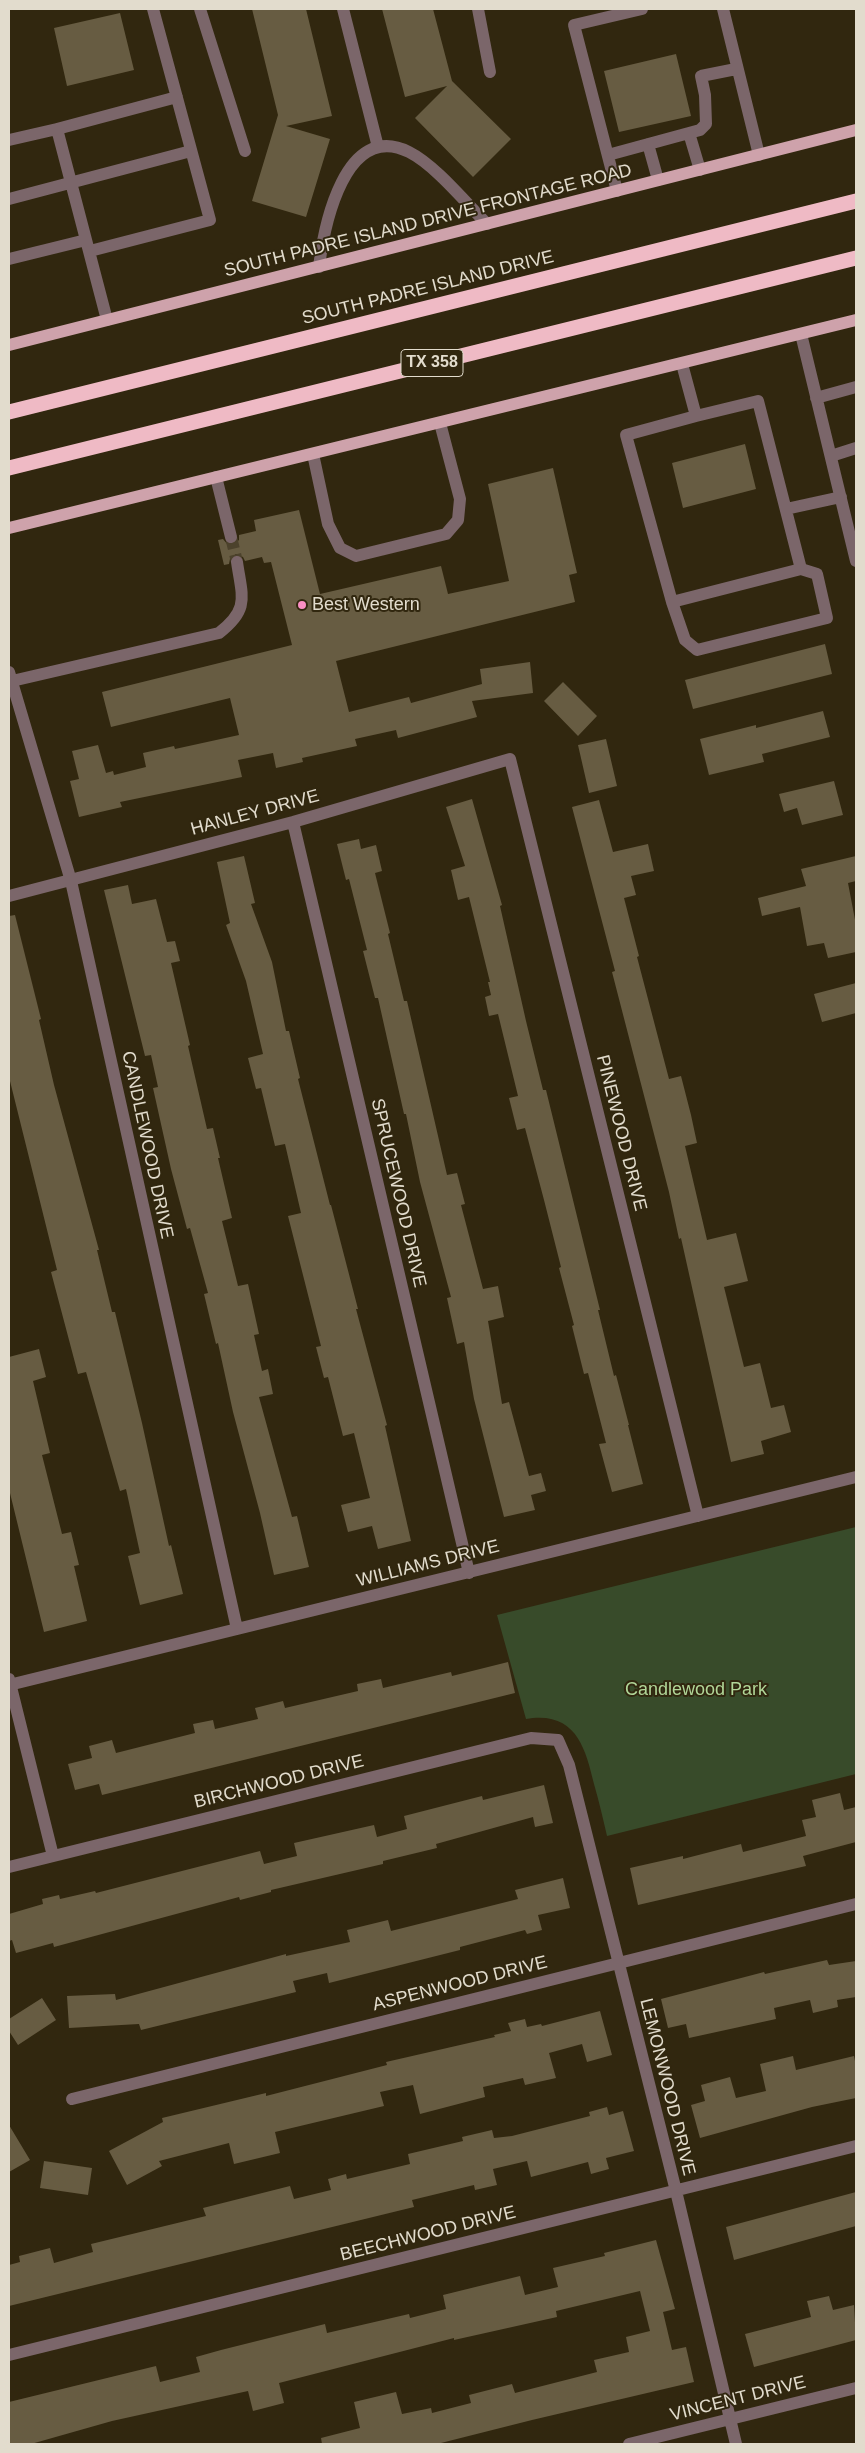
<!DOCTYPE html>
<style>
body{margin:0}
#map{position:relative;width:865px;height:2453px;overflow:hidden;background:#31270f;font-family:Helvetica,sans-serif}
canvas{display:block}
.frame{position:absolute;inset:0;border:10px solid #e2dccd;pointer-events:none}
</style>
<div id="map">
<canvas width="865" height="2453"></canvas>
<div class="frame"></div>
</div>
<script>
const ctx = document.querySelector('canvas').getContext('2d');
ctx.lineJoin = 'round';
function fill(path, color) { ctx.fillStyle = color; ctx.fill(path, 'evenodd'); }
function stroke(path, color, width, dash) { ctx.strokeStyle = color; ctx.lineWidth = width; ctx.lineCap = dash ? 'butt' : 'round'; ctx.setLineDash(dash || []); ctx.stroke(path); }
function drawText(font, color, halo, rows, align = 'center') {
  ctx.font = font + ' Helvetica,sans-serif'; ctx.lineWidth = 4; ctx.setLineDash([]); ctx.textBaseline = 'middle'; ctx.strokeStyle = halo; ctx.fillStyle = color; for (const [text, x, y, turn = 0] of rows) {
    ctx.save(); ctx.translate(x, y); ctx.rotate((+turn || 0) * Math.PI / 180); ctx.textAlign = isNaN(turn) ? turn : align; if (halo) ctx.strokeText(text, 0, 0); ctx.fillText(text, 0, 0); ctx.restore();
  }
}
const green = new Path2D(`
 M856 1527V1774L607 1836C603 1819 599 1801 594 1784 585 1746 575 1711 526 1719L497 1615Z`);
const building = new Path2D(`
 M252 9H306L332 116 286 126 330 139 306 217 252 201 278 115Z
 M382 9H433L452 81 511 139 473 177 415 118 447 86 405 97Z
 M120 13 134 70 67 86 54 28Z
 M676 54 691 116 619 132 604 71Z
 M745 444 756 489 683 508 672 463Z
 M553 468 577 573 569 575 575 602 336 661 349 712 409 697 411 703 482 684 480 669 530 662 533 693 472 701 477 717 398 738 396 730 355 739 357 746 302 758 303 762 276 768 273 753 238 760 242 777 120 802 122 807 79 817 70 781 79 779 72 751 98 745 106 773 113 771 114 775 146 767 143 753 174 746 175 749 239 735 230 698 111 727 102 692 292 645 271 562 264 563 262 557 245 561 243 557 236 554 230 559 229 564 224 565 218 540 223 539 228 545H233L239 540V535L256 531 254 520 299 510 320 594 441 566 448 594 509 581 488 484Z
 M825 644 832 674 693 709 685 680Z
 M563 682 597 716 578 736 544 701Z
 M823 711 830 737 762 754 764 762 709 775 700 739 756 725V728Z
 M606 739 617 786 589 793 578 745Z
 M834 781 843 815 802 825 797 808 784 812 779 794Z
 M472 799 502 905 500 906 526 1021 543 1090H546L600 1310H598L614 1376 616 1375 629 1425H628L643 1484 612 1492 599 1444 606 1443 588 1373 584 1374 572 1326 574 1325 559 1268 561 1267 544 1200 525 1128 517 1130 509 1098 518 1096 498 1014 489 1016 485 997 491 995 488 982H490L469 897 458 900 451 870 465 866 446 807Z
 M599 800 613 852 648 844 654 871 631 876 636 895 624 898 639 956 637 957 669 1079 681 1076 691 1115 697 1143 685 1146 707 1240 736 1233 748 1281 724 1287 744 1367 760 1363 771 1408 784 1405 791 1432 761 1441 764 1454 731 1462 681 1238 679 1239 669 1192 612 972 615 971 572 807Z
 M359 839 361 849 376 845 382 871 375 873 390 933 388 934 404 1001H407L447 1175 457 1173 465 1204 461 1205 483 1289 498 1286 504 1317 488 1321 502 1404 509 1402 529 1476 541 1473 546 1491 531 1495 535 1510 504 1517 474 1399 464 1342 457 1344 447 1298 451 1297 420 1182 406 1114H404L378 998H375L363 951 367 950 349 879 346 880 337 844Z
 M244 856 255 903 251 904 272 962 286 1031H289L300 1078 298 1079 330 1205H331L358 1309H356L387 1425 385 1426 411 1541 378 1549 372 1526 348 1532 341 1505 370 1498 354 1433 343 1436 328 1377 324 1378 316 1347 321 1346 288 1216 301 1213 285 1144 275 1146 261 1088 256 1089 248 1058 263 1054 246 981 226 925 230 923 217 862Z
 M856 856V881L848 883 856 925V952L828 958 824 943 807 946 800 907 762 916 758 898 806 886 801 869Z
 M128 885 132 904 156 899 167 942 175 941 180 961 171 963 190 1045 188 1046 207 1129 213 1128 220 1158H218L232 1218 222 1221 238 1286 248 1284 259 1334 254 1335 262 1371 268 1369 273 1394 259 1397 292 1517 297 1516 309 1567 274 1575 260 1513 233 1412 218 1343 216 1344 204 1294 208 1293 190 1228 187 1229 171 1169 153 1088 158 1087 151 1055 145 1056 104 890Z
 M15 915 41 1019 39 1020 54 1085 99 1250H97L112 1312H115L142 1423 169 1546 171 1545 183 1594 140 1605 128 1556 140 1553 126 1489 120 1491 86 1372 78 1374 51 1272 57 1270 9 1077V916Z
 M856 983V1013L822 1022 814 994Z
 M39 1349 46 1377 33 1381 50 1453 42 1455 62 1534 71 1532 79 1565 74 1566 87 1621 44 1632 9 1489V1357Z
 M508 1662 515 1693 102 1795 99 1784 75 1790 68 1764 92 1758 89 1746 112 1740 116 1753 195 1733 193 1724 213 1720 215 1729 258 1719 255 1708 283 1701 285 1708 358 1691 357 1684 381 1679 383 1688 451 1672 452 1676Z
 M544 1785 553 1823 535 1827 533 1817 436 1844 437 1848 383 1861V1864L271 1890V1892L240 1900 239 1897 54 1947 53 1943 16 1953 12 1940 9 1941V1914L43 1904 42 1899 59 1895 60 1899 95 1891 96 1893 260 1851 264 1864 297 1856 294 1843 374 1825 377 1837 407 1829 404 1816 482 1796 483 1800Z
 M840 1793 844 1810 856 1807V1842L803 1856 806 1866 638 1905 630 1868 683 1856V1859L741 1844 743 1852 806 1836 802 1820 816 1817 812 1800Z
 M563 1878 570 1908 538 1915 542 1930 527 1934 525 1930 460 1947V1950L329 1983 327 1973 293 1981 296 1992 141 2030 139 2024 69 2028 67 1996 115 1994 116 2000 286 1954V1956L350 1942 347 1930 388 1920 391 1931 518 1899 515 1890Z
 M827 1960 829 1965 856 1961V1997L837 2000 838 2007 813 2013 810 2000 774 2008 776 2019 689 2038 686 2024 668 2028 661 1999 764 1972 765 1974Z
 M42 1998 56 2020 18 2045 9 2031V2019Z
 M600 2011 612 2055 587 2062 582 2044 549 2053 556 2078 525 2085 523 2078 483 2087 485 2097 420 2114 413 2085 380 2092 384 2106 275 2132 280 2153 234 2164 229 2143 159 2161 162 2166 127 2185 109 2151 163 2122 162 2118 266 2093V2096L387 2065 386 2062 495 2037 494 2035 511 2031 508 2023 525 2019 527 2027 541 2024 542 2026Z
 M793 2056 796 2070 854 2056 856 2066V2098L812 2107 700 2138 691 2105 705 2101 701 2085 730 2077 736 2098 766 2091 760 2064Z
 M607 2107 609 2115 623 2111 634 2151 606 2158 609 2169 591 2174 588 2162 531 2177 527 2161 493 2169 497 2185 475 2190 474 2185 412 2200 414 2207 9 2306V2265L20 2262 19 2256 50 2248 54 2263 93 2252 91 2244 206 2216 203 2208 290 2186 294 2199 331 2190 328 2179 346 2174 347 2179 410 2164 408 2154 463 2141 462 2137 492 2130 494 2138 512 2136 590 2116 589 2112Z
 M9 2125 30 2160 9 2172Z
 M44 2161 92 2168 88 2195 40 2188Z
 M856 2192V2226L734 2260 726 2227Z
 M656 2240 675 2309 663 2312 672 2350 686 2347 694 2382 532 2420 437 2444H322L321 2438 360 2428 354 2402 396 2392 402 2414 431 2408 432 2413 471 2403 469 2395 512 2384 515 2393 597 2372 594 2360 629 2352 626 2337 650 2331 640 2291 556 2311 557 2317 454 2340V2338L279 2383 284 2403 253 2411 248 2391 112 2421 31 2444H9V2402L156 2366 160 2382 200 2372 196 2357 221 2350 325 2324 327 2333 409 2314 410 2318 446 2309 443 2295 520 2276 525 2295 558 2287 553 2268 605 2256 604 2253Z
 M829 2296 833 2310 854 2305 856 2340 754 2367 745 2334 811 2317 807 2301Z`);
const minorTunnel = new Path2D(`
 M231 537 237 562`);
const minor = new Path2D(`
 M200 9 245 151
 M343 9 378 147
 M478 9 490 72
 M723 9 759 155
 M57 129 177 97
 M689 133 700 170
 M9 140 57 129 107 320
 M648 144 658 180
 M608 155 700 130 706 124 705 95 701 76 736 69
 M617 191 574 25 642 9
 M9 199 191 151
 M90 251 210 220 153 9
 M9 259 86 240
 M319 267C324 226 345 120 409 152 435 165 465 202 487 224
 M801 334 856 561
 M816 398 856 387
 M696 416 758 401 801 569
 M313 454 328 524 340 548 356 556 446 534 458 520 460 499 440 423
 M831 456 856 448
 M216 477 231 537
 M786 509 841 497
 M672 602 801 569 817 574 827 618 697 650 685 640 672 602 626 435 696 416 682 364
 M9 672 71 881 237 1629
 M12 681 219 633C250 609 242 597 237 562
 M293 822 469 1573
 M9 896 293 822 510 759 698 1516
 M9 1679 53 1856
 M9 1685 856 1477
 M9 1867 531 1738 558 1740 569 1765 676 2191 736 2444
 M72 2099 856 1904
 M9 2355 856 2146
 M629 2444 856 2388`);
const major = new Path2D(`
 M9 345 856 130
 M9 528 856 320`);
const highway = new Path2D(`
 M9 412 856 201
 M9 468 856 258`);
const markers = [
 [302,605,5,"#fb8fc4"]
];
const shields = [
 [432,363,62]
];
const shieldNames = [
 ["TX 358",432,363]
];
const streetNames = [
 ["SOUTH PADRE ISLAND DRIVE FRONTAGE ROAD",428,221,-14],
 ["SOUTH PADRE ISLAND DRIVE",428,288,-14],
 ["HANLEY DRIVE",255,813,-15],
 ["PINEWOOD DRIVE",621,1133,76],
 ["CANDLEWOOD DRIVE",147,1145,78],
 ["SPRUCEWOOD DRIVE",398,1193,77],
 ["WILLIAMS DRIVE",428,1564,-14],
 ["BIRCHWOOD DRIVE",279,1782,-14],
 ["ASPENWOOD DRIVE",460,1984,-14],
 ["LEMONWOOD DRIVE",667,2087,76],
 ["BEECHWOOD DRIVE",428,2234,-14],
 ["VINCENT DRIVE",738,2399,-14]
];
const poiNames = [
 ["Best Western",312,605]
];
const parkNames = [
 ["Candlewood Park",696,1690]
];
fill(green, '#384b2a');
fill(building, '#675c42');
stroke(minorTunnel, '#4c422c', 12, [12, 6]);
stroke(minor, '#7b666a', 12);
stroke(major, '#cea2ab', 12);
stroke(highway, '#efbac5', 15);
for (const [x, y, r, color] of markers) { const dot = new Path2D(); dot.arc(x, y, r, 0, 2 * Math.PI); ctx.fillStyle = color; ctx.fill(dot); stroke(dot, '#31270f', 2); }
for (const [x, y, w] of shields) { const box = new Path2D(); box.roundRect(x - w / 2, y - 13.5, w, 27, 4); ctx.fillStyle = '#31270f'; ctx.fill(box); stroke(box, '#e2dccd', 1); }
drawText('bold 16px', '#e2dccd', null, shieldNames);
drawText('18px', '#e2dccd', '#31270f', streetNames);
drawText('18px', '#e2dccd', '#31270f', poiNames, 'left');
drawText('18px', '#b1d698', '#31270f', parkNames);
</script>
